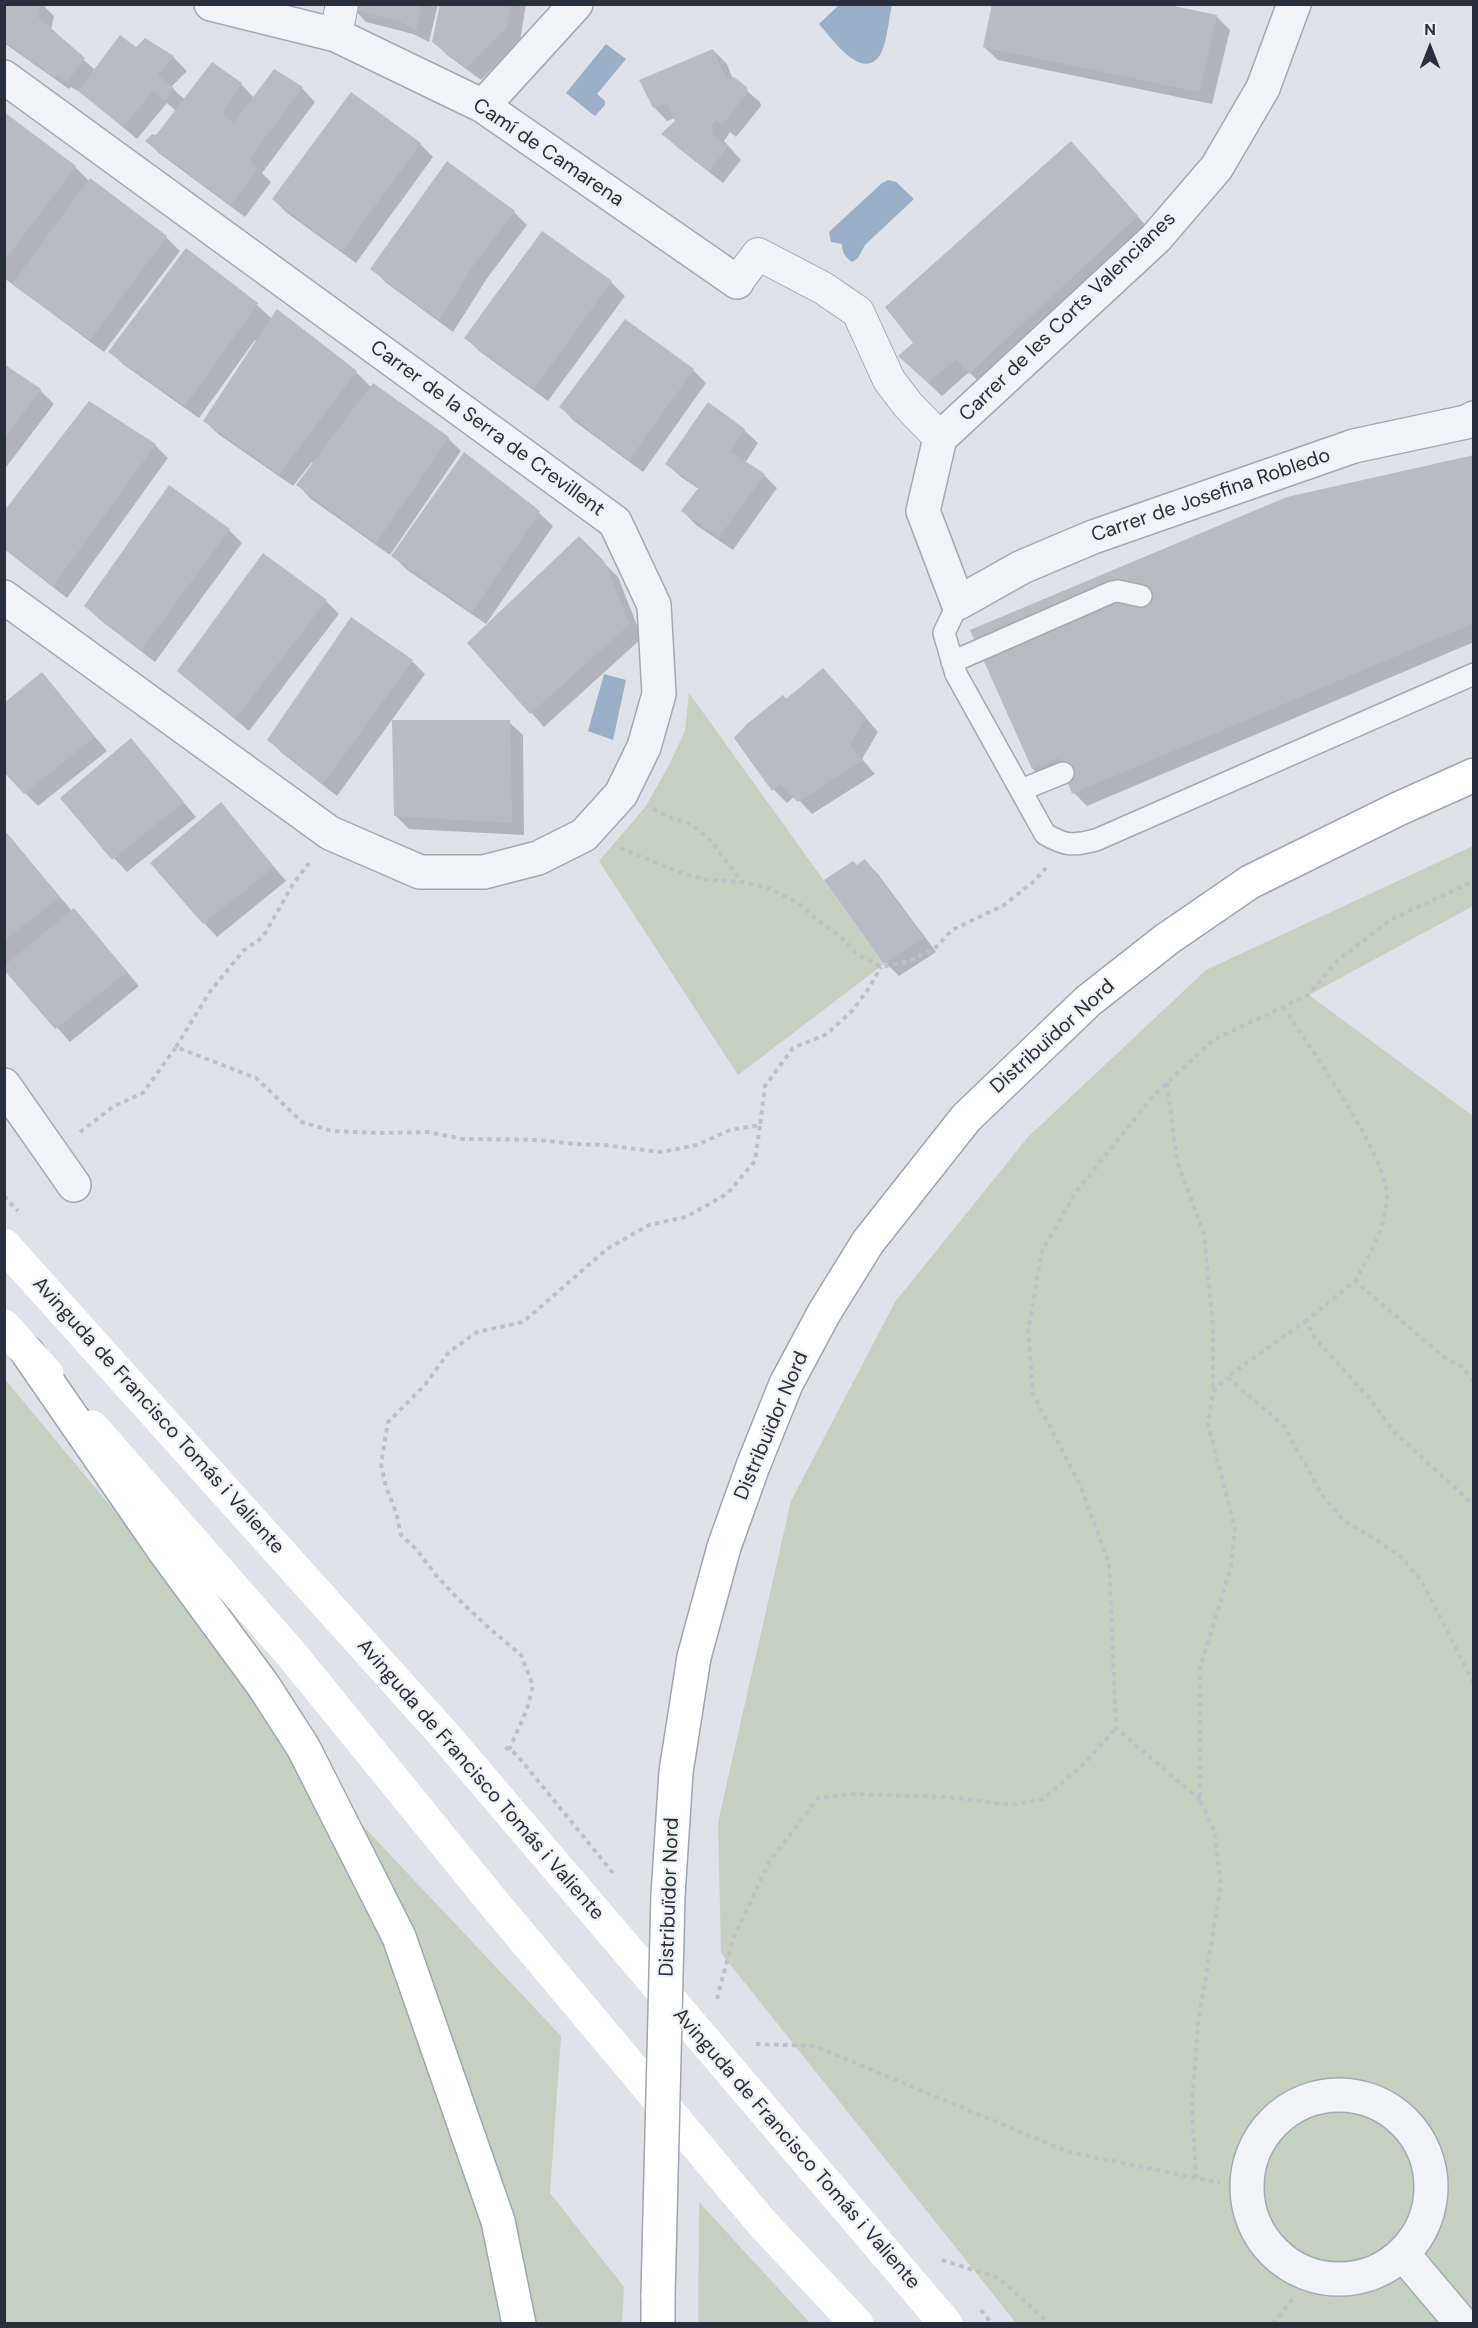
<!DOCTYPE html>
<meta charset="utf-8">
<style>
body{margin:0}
#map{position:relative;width:1478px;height:2328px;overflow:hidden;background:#dfe2e8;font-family:"DM Sans",sans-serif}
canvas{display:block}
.frame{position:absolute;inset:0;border:6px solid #282f3e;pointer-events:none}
.north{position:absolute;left:1400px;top:18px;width:60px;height:60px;-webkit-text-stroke:4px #eef1f5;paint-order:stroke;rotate:0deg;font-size:16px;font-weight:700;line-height:24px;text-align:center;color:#282f3e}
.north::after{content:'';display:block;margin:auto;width:21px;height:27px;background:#282f3e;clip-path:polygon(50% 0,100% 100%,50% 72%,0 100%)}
</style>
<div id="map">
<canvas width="1478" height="2328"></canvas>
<div class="frame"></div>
<div class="north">N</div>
</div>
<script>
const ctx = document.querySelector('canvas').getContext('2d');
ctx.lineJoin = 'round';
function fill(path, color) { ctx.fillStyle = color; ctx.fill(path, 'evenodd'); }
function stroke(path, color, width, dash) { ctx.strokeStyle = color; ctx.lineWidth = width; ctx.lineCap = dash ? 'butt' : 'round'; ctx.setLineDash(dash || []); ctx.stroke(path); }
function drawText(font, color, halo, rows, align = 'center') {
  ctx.font = font + ' "DM Sans",sans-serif'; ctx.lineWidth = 4.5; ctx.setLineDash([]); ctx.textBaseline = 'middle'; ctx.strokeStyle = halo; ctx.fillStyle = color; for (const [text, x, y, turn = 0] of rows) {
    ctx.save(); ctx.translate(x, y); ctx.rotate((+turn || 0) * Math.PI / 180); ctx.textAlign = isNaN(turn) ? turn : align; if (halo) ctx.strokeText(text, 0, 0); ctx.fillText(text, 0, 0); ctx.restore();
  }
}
const green = new Path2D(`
 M689 693 884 964 738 1075 599 861 646 806 669 765 685 731Z
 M1473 846V906L1309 995 1473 1116V2323H1016L721 1953 718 1822 791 1501 895 1302 1028 1137 1206 970Z
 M4 1378 142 1544 283 1741 561 2036 550 2193 624 2287 622 2323H5Z
 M699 2202 810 2323H698Z`);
const water = new Path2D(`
 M839 5H892C889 17 887 44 880 55 862 83 830 36 819 24Z
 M606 44 626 59 597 94 605 101V105L595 116 566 93Z
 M888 180 896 182 914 199 865 245 858 258 852 262C845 257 842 252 842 244L831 242 829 232 882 183Z
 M604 674 626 680 613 740 588 731Z`);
const shadow = new Path2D(`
 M4 4H42L54 16 51 30 95 70 136 49 146 40 173 57 187 71 171 87 185 100 241 84 254 98 274 71 302 88 315 102 262 173 271 182 245 217 160 154 147 141 156 137 176 111 167 103 137 139 82 93 71 87 69 89 4 43Z
 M353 4H438L429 42 413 34 366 22 353 8Z
 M441 4H526L520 41 481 80 447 55 434 42Z
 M1216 16 1230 30 1212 104 998 60 984 47Z
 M713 50 727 64 733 79 760 102 761 106 736 137 730 132 724 141 741 160 723 183 677 147 664 134 676 121 675 118 667 121 654 107Z
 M4 114 75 167 89 181 166 237 180 251 104 352 4 278Z
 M420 144 433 157 356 263 287 213 273 199Z
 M1084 156 1150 230 984 387 969 372 942 396 913 369 915 343Z
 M514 212 527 225 488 277 453 332 385 282 372 268Z
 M542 233 611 282 625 296 548 401 479 351 466 338Z
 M186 250 257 305 272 319 277 311 356 372 371 387 448 438 461 451 390 555 311 499 298 485 314 464 312 462 293 486 218 434 205 421 257 341 255 340 199 418 124 365 110 352Z
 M4 366 40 390 54 404 4 470Z
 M693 370 706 383 643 472 574 421 561 407Z
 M708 404 744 430 758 443 745 463 764 475 777 488 733 550 696 525 683 511 699 489 681 477 667 464Z
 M155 445 168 458 67 598 4 549V513Z
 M464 455 539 513 553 526 486 624 407 570 393 556Z
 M1474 457V642L1087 806 1074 793 1066 774 1046 782 1033 769 972 631Z
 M229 530 242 543 155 662 99 619 86 606Z
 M579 538 618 577 642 638 544 727 470 643Z
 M326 601 339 614 249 731 193 684Z
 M412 661 425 674 337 796 282 753 269 740Z
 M42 674 107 751 38 806 25 793Z
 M836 683 878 732 862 759 875 774 812 814 795 796 787 803 774 790 736 739 786 701Z
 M509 722 523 735 524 835 409 829 395 815Z
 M131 740 196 817 127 872 114 858Z
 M221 804 286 881 217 937 204 923Z
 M4 831 72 911 87 924 139 986 70 1042 4 968Z
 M865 861 878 874 936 952 899 976 886 963 857 867Z`);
const building = new Path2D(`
 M4 4H41L38 17 85 58 67 82 57 75 54 77 4 41Z
 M352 4H422L416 30 398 21 351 9Z
 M440 4H511L507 27 466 68 432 42Z
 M992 4H1164L1217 15 1199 92 983 47Z
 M120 35 136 47 145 38 174 56 157 75 174 88 165 101 153 91 123 127 78 91Z
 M713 49 727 80 734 77 747 87 748 92 722 125 716 120 711 127 713 129 711 133 728 146 709 171 661 134 675 121 667 103 653 108 639 80Z
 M212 62 242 83 222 113 234 123 274 69 303 87 249 159 258 168 231 205 145 141 152 134 156 135Z
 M351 92 421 143 342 251 272 199Z
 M4 112 76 166 4 261Z
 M1071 141 1138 216 969 374 956 359 928 383 898 356 913 343 885 307Z
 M447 161 515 211 475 263 439 320 370 269Z
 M90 178 167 236 90 340 12 284Z
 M542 231 612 281 534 389 464 338Z
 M186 248 258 303 185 406 108 352Z
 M277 309 357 371 279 474 203 421Z
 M625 319 694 369 629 460 559 407Z
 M4 364 41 389 4 439Z
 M373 383 449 437 376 543 296 485Z
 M89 401 156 444 53 586 4 548V511Z
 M708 402 745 429 730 451 765 474 719 537 681 511 699 487 665 464Z
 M464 452 540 511 472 612 391 556Z
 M1474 455V623L1072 794 1059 758 1032 769 970 630 1287 497Z
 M169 485 230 529 141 650 84 606Z
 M579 536 604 561 630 624 530 714 467 643Z
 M263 553 327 600 235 719 177 671Z
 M351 617 413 660 323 784 267 740Z
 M823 668 866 717 850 745 863 760 798 802 780 784 772 791 734 738 747 724 783 695 786 699Z
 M42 672 95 737 24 794 4 772V703Z
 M392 720H510L512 823 394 816Z
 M131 738 184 802 112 860 60 798Z
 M221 802 274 867 203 924 150 863Z
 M7 833 60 897 4 941V835Z
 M865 859 924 938 884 964 824 880 853 861 857 865Z
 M74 908 127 972 55 1029 4 970V966Z`);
const path = new Path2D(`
 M653 809 671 818 691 824 712 842 742 882
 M620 848 684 874 707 880 742 882 769 888 798 903 819 921 842 938 857 954 881 967 910 961 935 948 952 930 1004 905 1033 882 1046 868
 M1283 1007C1307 1043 1391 1160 1387 1200 1383 1232 1371 1253 1355 1281
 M176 1047 209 993 243 951 263 937 293 884 309 863
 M1167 1083 1177 1161 1204 1234 1213 1327V1391
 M80 1132 114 1106 143 1093 176 1047 256 1078 302 1122 332 1131 379 1133 427 1132 463 1139 538 1140 574 1144 604 1145 661 1152 697 1145 730 1130 760 1125 765 1086 793 1048 827 1034 853 1010 869 988 881 967
 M4 1196 18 1211
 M1307 1320 1227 1377 1284 1426 1322 1495 1344 1521 1373 1538 1400 1556 1421 1580 1474 1684
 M1474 1381 1462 1367 1444 1357 1355 1281 1307 1320 1312 1335 1369 1398 1395 1433 1474 1505
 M505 1747 517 1755 613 1873
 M509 1750 527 1709 533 1686 521 1655 488 1627 457 1598 435 1574 417 1550 401 1535 396 1512 386 1487 381 1464 388 1422 424 1386 449 1352 477 1332 523 1322 607 1249 649 1225 686 1217 727 1194 755 1161 760 1125
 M1200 1800 1116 1728 1109 1563 1080 1485 1033 1394 1028 1331 1042 1251 1076 1192 1154 1095 1213 1040 1308 995 1338 960 1392 919 1474 881
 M717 1999 733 1939 769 1862 818 1798 851 1794 946 1797 1011 1805 1043 1799 1085 1763 1116 1728
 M756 2044 814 2046 1069 2152 1220 2183
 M1196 2178 1192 2107 1198 2023 1221 1885 1214 1830 1200 1800V1668L1231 1567 1235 1528 1208 1424 1213 1392 1227 1377
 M942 2260 999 2278 1050 2324
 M981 2310 992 2324
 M1273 2324 1294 2297`);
const service = new Path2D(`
 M958 603 944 633 956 674 1045 834C1066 846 1072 846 1096 840L1474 674
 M952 662 1112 592 1118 591 1141 596
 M1021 790 1063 773`);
const pedestrian = new Path2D(`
 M336 35 342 4
 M737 282 758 254 823 288 858 312 889 380 908 405 940 438`);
const minor = new Path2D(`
 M211 4 336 35 483 106 737 282
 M1294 4 1263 88 1217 167 1156 238 940 438 923 511 958 603 1022 567 1093 537 1354 446 1466 422 1474 418
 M4 77 615 522 654 605 659 694 644 747 621 794 584 835 538 858 484 872H420L330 833 4 597
 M483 106 576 4
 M4 1085 74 1185
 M1247 2187a92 92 0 1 1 184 0a92 92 0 1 1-184 0Z
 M1403 2254 1462 2324`);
const secondary = new Path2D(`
 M4 1245 446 1737 946 2324
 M4 1326 47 1374
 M92 1427 292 1655 492 1901 762 2223 857 2324`);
const primary = new Path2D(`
 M27 1352 163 1549 263 1685 303 1747 399 1937 498 2221 519 2324
 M668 1895 676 1772 694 1657 724 1547 753 1466 786 1384 824 1313 868 1242 966 1118 1088 1001 1167 939 1250 882 1398 809 1474 775
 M658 2324V2295`);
const primaryBridge = new Path2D(`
 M658 2295 668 1895`);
const streetNames = [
 ["Camí de Camarena",548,153,34],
 ["Carrer de les Corts Valencianes",1068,317,-44],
 ["Carrer de la Serra de Crevillent",487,429,36],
 ["Carrer de Josefina Robledo",1211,496,-19],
 ["Distribuïdor Nord",1053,1037,-42],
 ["Avinguda de Francisco Tomás i Valiente",158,1416,48],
 ["Distribuïdor Nord",772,1426,-67],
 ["Avinguda de Francisco Tomás i Valiente",480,1780,49],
 ["Distribuïdor Nord",670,1897,-88],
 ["Avinguda de Francisco Tomás i Valiente",796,2149,49]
];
fill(green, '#c4d1c0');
fill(water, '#9aaec7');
fill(shadow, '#0003');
fill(building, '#b6bbc4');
stroke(service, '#a4a9b2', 24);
stroke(pedestrian, '#a4a9b2', 34);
stroke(minor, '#a4a9b2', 36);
stroke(primary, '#9ea6b3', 36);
stroke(path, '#bdc0c6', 4, [4.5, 4.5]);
stroke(service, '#f1f3f6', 21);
stroke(pedestrian, '#f1f3f6', 32);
stroke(minor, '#f1f3f6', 33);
stroke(secondary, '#fff', 33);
stroke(primary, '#fff', 33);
stroke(primaryBridge, '#9ea6b3', 36, []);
stroke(primaryBridge, '#fff', 33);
drawText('20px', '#282f3e', '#eef1f5', streetNames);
</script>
